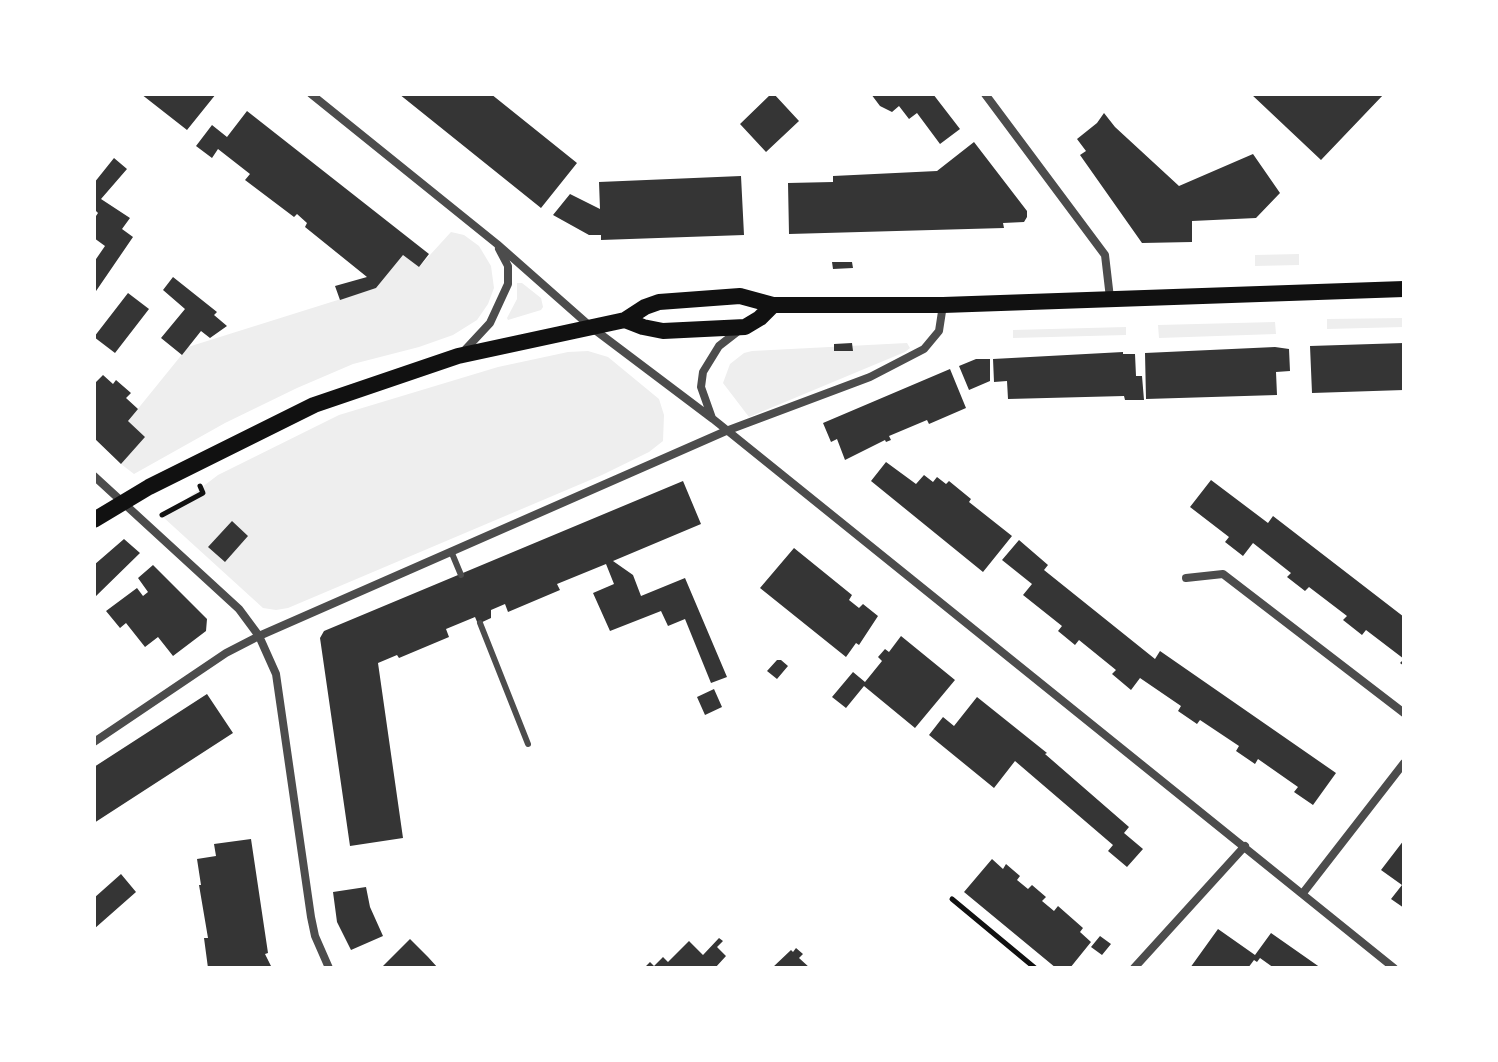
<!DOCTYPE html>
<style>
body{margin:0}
#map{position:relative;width:1498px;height:1062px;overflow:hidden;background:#fff;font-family:"Public Sans",sans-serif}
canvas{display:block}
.frame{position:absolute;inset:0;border:96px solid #fff;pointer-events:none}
</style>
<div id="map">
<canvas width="1498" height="1062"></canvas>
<div class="frame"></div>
</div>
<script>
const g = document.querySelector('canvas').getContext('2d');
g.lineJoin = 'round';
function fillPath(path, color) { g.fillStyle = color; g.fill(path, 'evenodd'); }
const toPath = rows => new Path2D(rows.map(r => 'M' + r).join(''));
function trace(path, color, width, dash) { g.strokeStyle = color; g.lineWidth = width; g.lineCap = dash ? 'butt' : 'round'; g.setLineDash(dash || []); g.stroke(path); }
fillPath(toPath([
 [451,232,464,235,479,246,491,266,494,288,488,304,477,320,453,335,419,347,353,364,297,388,225,423,134,474,121,464,145,437,128,421,188,347,376,288,403,255,419,267],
 [1299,254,1299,265,1255,266,1255,255],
 [517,283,522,283,541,298,543,307,541,310,508,320,507,318,517,299],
 [1404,318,1404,327,1327,329,1327,319],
 [1275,322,1276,334,1159,338,1158,325],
 [1126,327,1126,335,1013,338,1013,330],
 [907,343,910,348,905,352,749,417,723,383,730,364,744,353,752,351],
 [588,351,608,357,659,399,664,415,663,441,649,452,602,475,288,608,276,610,263,608,163,517,218,475,339,415,498,367,568,352]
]), '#eee');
fillPath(toPath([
 [141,94,216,94,187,130],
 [399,94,491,94,577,163,541,208],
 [771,94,774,94,799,121,766,152,740,124],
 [871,94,933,94,960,129,940,144,917,113,909,119,899,106,892,112,880,106],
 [1251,94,1384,94,1321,160],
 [247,111,429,254,419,267,403,255,376,288,340,300,335,286,367,277,305,227,307,223,297,214,294,217,245,180,250,174,218,149,212,158,196,146,212,125,227,137],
 [1104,113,1115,127,1179,186,1253,154,1280,193,1256,218,1192,221,1192,242,1142,243,1080,155,1086,151,1077,139,1097,123],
 [974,142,1027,211,1027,217,1024,222,1003,223,1004,228,789,234,788,183,833,182,833,176,937,171],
 [114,158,127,169,101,199,130,218,122,229,133,237,94,294,94,262,105,246,94,238,94,219,98,213,94,209,94,183],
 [741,176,744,235,601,240,601,235,589,235,553,215,570,194,600,209,599,182],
 [832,262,852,262,853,268,833,269],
 [173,277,217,312,214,315,227,326,210,338,201,331,182,355,161,338,185,309,163,290],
 [128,293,149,309,115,353,94,337],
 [852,343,853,351,834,351,834,344],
 [1404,343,1404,390,1312,393,1310,346],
 [1275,347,1289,349,1290,371,1276,372,1277,395,1146,399,1145,353],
 [1123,352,1123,354,1135,354,1136,376,1142,376,1144,400,1125,400,1124,396,1008,399,1007,381,994,382,993,359],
 [976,359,990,359,990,381,969,390,959,366],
 [950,369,966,408,929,424,927,420,889,436,891,440,886,442,885,440,845,460,837,439,831,442,823,423],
 [103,375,113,384,116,380,131,393,126,398,138,409,128,421,145,437,121,464,94,438,94,384],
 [886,462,916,484,924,475,933,482,937,477,946,484,949,481,971,499,969,502,1012,536,983,572,871,481],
 [1211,480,1268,523,1273,516,1404,617,1404,666,1400,663,1404,659,1366,630,1362,635,1343,620,1347,616,1309,587,1305,591,1287,577,1291,573,1253,543,1243,556,1225,542,1229,537,1190,507],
 [683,481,701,524,613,561,633,575,641,596,685,578,727,677,711,683,685,619,668,626,661,611,610,631,593,593,614,584,606,564,557,584,560,590,508,612,505,604,491,610,491,618,478,624,475,617,446,629,449,637,399,658,397,655,378,663,403,838,350,846,320,638,324,631],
 [232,521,248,536,225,562,208,547],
 [124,539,140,553,94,598,94,565],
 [1019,540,1048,565,1044,570,1155,659,1160,651,1336,773,1313,805,1294,792,1298,787,1258,759,1255,764,1236,751,1239,746,1200,720,1197,724,1178,711,1181,706,1140,678,1131,690,1112,674,1116,670,1079,640,1075,645,1058,631,1062,626,1023,595,1032,584,1002,560],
 [794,548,852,595,849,600,859,608,863,604,878,616,859,645,856,643,846,657,760,588],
 [153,565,207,619,206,631,173,656,158,637,145,647,126,623,120,628,106,611,137,588,143,596,148,592,138,578],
 [901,636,955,680,915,728,864,686,846,708,832,697,853,672,865,682,882,661,878,657,885,649,889,652],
 [777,660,781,660,788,666,777,679,767,671],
 [714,689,722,707,705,715,697,697],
 [207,694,233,733,94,823,94,767],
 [977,697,1047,753,1045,754,1129,827,1124,833,1143,849,1127,867,1108,851,1113,845,1015,761,994,788,929,735,943,717,954,726],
 [251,839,268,953,265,954,272,968,208,968,204,938,208,938,199,885,201,885,197,859,216,856,214,844],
 [1404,840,1404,908,1391,899,1402,885,1381,870],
 [992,859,1003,869,1006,864,1020,876,1017,880,1028,889,1032,885,1046,897,1042,901,1054,911,1058,906,1083,928,1080,932,1091,942,1070,968,1056,968,964,892],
 [121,874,136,892,94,929,94,898],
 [366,887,370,907,383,936,351,950,337,922,333,892],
 [1218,929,1255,955,1271,933,1321,968,1274,968,1260,958,1257,962,1254,960,1248,968,1190,968],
 [1100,936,1111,944,1102,955,1091,947],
 [719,938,723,941,717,947,726,956,715,968,644,968,650,962,654,966,663,957,668,962,689,941,703,955],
 [410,939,428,957,438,968,382,967],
 [796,948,803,954,799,958,810,968,772,968,791,950,793,952]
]), '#353535');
trace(toPath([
 [162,515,203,493,200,486],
 [952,899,1035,968]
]), '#111', 5);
trace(toPath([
 [451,551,461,575],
 [480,623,528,744]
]), '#4c4c4c', 6);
trace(toPath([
 [311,94,497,244,591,327,713,419,1394,968],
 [985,94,1105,255,1110,298],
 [464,351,490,323,508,284,508,266,499,249],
 [712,418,701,387,703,372,719,346,737,332],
 [94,476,239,609,259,636,276,674,311,917,315,936,329,968],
 [1186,578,1223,574,1404,713],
 [94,742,226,653,259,636,726,431,870,377,924,349,939,331,943,305],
 [1303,893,1404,763],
 [1134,968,1245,846]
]), '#4c4c4c', 8);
trace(toPath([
 [625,320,643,327,663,331,745,327,760,318,773,305],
 [94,520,149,487,314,405,458,356,625,320,645,307,659,302,740,296,773,305,943,305,1404,289]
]), '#111', 16);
</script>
